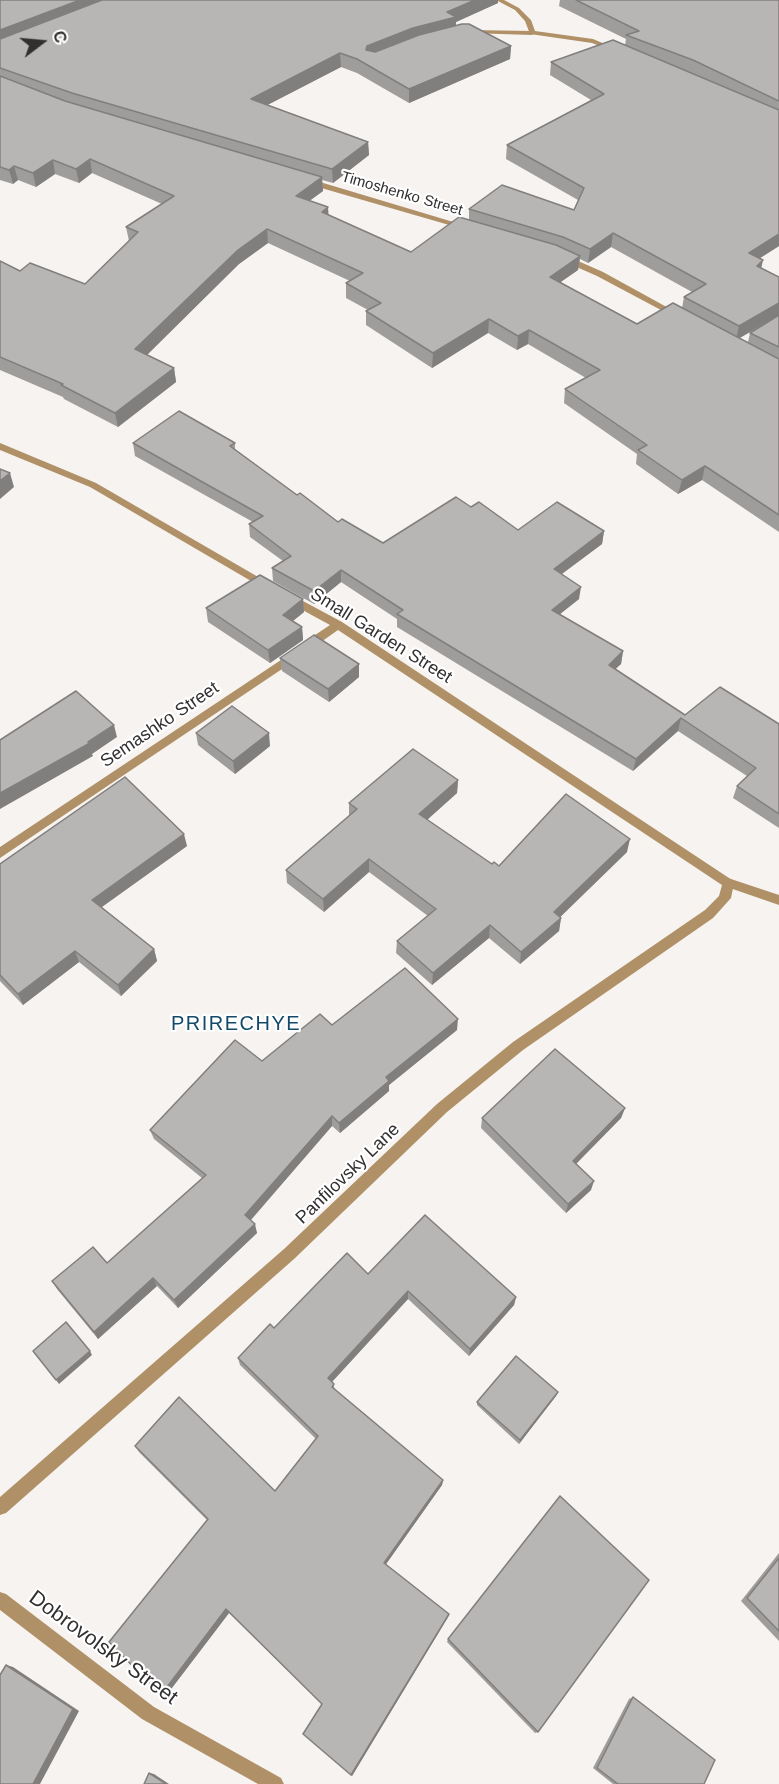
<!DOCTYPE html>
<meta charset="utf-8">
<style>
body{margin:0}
#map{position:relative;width:779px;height:1784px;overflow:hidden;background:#f6f3f0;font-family:Helvetica,sans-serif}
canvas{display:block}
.north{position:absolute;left:12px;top:12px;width:60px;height:60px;-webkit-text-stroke:4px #fff;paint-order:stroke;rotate:74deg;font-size:16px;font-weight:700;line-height:24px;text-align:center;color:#312f2f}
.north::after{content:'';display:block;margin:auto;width:21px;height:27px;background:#312f2f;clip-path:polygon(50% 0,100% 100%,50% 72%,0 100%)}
</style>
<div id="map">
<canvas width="779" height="1784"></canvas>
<div class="north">С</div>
</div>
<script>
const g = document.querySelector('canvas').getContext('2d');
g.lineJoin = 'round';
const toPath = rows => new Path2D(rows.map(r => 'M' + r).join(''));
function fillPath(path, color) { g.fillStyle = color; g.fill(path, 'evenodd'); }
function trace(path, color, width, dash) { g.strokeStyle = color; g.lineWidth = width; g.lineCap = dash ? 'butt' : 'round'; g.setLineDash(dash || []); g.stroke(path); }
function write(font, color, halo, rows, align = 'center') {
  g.font = font + ' Helvetica,sans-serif'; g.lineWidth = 4.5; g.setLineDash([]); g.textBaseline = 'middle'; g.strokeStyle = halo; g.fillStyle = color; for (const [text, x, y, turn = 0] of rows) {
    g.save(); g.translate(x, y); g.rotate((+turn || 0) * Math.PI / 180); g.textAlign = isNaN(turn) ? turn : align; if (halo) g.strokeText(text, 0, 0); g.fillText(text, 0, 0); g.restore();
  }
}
fillPath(toPath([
 [471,30,532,31,535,33,532,35,469,33,468,32,471,30],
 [728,878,779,895,779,905,724,886,722,883,724,880,728,878]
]), '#b09066');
fillPath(toPath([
 [496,0,504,0,519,8,531,20,535,31,593,39,619,50,616,52,592,43,530,34,525,21,515,10,496,0],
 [304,179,310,179,470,227,463,229,304,183,304,179],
 [563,257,569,257,603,272,683,316,676,318,597,276,563,261,563,257],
 [0,443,96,483,272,585,271,588,263,588,90,487,0,450,0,443],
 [290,594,342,622,732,880,734,883,731,898,713,918,523,1050,447,1112,294,1259,6,1513,0,1515,0,1497,284,1249,437,1104,513,1042,705,910,719,896,722,885,338,630,311,649,303,649,302,646,303,643,330,625,286,601,285,598,290,594],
 [293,652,297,653,298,656,297,659,0,858,0,847,293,652],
 [0,1592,6,1594,154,1707,281,1778,284,1784,258,1784,142,1719,0,1610,0,1592]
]), '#b09066');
fillPath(toPath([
 [0,0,498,3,456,22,456,25,511,46,510,59,409,103,357,73,341,67,267,105,368,142,369,155,333,183,322,180,323,191,309,201,329,215,411,252,469,220,469,209,574,210,578,200,506,159,507,145,591,100,550,75,551,62,625,45,626,39,559,6,560,0,779,0,779,246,760,258,761,268,779,277,779,532,702,480,678,494,636,464,637,454,564,403,565,389,586,378,528,344,517,350,488,333,432,368,366,325,366,311,368,310,346,298,346,283,350,281,268,243,239,264,146,355,174,368,176,382,118,427,64,399,63,397,0,370,0,261,20,271,85,284,129,241,126,227,162,204,92,173,79,183,55,174,36,187,18,180,13,184,0,180],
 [611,247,692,292,684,297,682,308,637,324,560,282,578,270,580,259,588,263],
 [774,318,750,333,748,342,740,338],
 [133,443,235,443,235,449,297,495,338,522,383,543,471,507,518,530,604,531,602,544,562,574,579,599,560,614,623,651,621,664,615,669,685,715,779,724,779,828,733,798,737,786,747,776,678,731,633,771,397,627,397,619,341,582,314,604,273,581,272,568,283,561,250,537,249,524,253,522,135,456],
 [303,599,304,612,293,621,302,627,303,640,270,663,208,622,206,608],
 [280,658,359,664,359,677,329,702,282,671],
 [196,733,270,746,235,774,198,745],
 [458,780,457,793,427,820,492,864,499,866,627,852,560,917,561,918,559,931,520,964,489,938,432,985,396,953,397,941,428,916,369,872,324,912,287,883,286,870,349,816,349,803],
 [187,846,102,907,154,949,157,961,121,996,79,962,23,1005,0,981,0,864],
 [332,1025,457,1030,389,1085,389,1091,340,1133,332,1126,251,1220,257,1233,178,1308,157,1286,98,1339,57,1289,52,1281,107,1263,202,1178,154,1139,150,1130,262,1061],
 [625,1108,621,1118,576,1164,591,1190,566,1213,481,1128,482,1118],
 [368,1274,516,1297,514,1305,469,1356,408,1299,332,1382,335,1389,443,1480,442,1485,386,1564,449,1614,448,1617,352,1776,322,1704,229,1613,165,1697,161,1695,207,1520,139,1452,135,1446,275,1491,316,1439,240,1365,238,1358,274,1328],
 [556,1396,519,1444,477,1405,477,1402],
 [779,1553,779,1641,741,1601],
 [448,1639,538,1732,535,1733,447,1642],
 [633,1697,704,1784,613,1784,593,1768,629,1699]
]), '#9e9d9b');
fillPath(toPath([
 [80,0,117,0,0,45,0,30],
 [475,0,498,0,498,3,456,22,456,30,367,60,366,50,367,46],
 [511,46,510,59,409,103,409,89],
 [340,53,341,67,252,113,251,99],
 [368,142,369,155,333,183,332,169],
 [90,159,92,173,79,183,76,169],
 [53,160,55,174,36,187,33,173],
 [14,166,18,180,13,184,9,170],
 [322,177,323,191,297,210,296,196],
 [328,207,329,221,322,212],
 [267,229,268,243,239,264,138,364,135,349,238,250],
 [613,233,611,247,588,263,590,249],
 [779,234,779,246,746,267,749,253],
 [580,256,578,270,548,291,550,277],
 [763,260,760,274,757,266],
 [779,303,779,315,736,340,739,326],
 [489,319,488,333,432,368,433,353],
 [529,330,528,344,517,350,518,336],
 [174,368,176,382,118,427,115,413],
 [705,466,702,480,678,494,682,480],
 [10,473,14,487,0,499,0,481],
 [604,531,602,544,552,581,554,569],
 [341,570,341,582,314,604,314,591],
 [581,587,579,599,550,622,552,610],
 [303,599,304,612,284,628,283,615],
 [302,627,303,640,270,663,268,650],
 [623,651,621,664,606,678,609,665],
 [359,664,359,677,329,702,328,689],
 [681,718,678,731,633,771,636,759],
 [114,725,117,737,92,754,93,756,0,809,0,793,88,742],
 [269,733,270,746,235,774,233,761],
 [458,780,457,793,419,827,419,814],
 [184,834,187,846,96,911,92,900],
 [630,839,627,852,552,925,554,912],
 [369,859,369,872,324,912,323,899],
 [561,918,559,931,520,964,521,952],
 [490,925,489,938,432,985,433,973],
 [154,949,157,961,121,996,118,985],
 [75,951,79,962,23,1005,18,994],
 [458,1019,457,1030,389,1085,389,1091,340,1133,339,1123,386,1077],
 [625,1108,621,1118,570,1170,573,1161],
 [332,1116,332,1126,248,1223,245,1215],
 [594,1181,591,1190,566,1213,568,1204],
 [255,1224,257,1233,178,1308,174,1300],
 [153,1278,157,1286,98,1339,94,1332],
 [408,1291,408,1299,329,1385,328,1378],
 [516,1297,514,1305,469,1356,470,1349],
 [90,1351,92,1355,59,1384,56,1380],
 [558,1392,556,1396,519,1444,520,1440],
 [443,1480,442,1485,384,1567,384,1563],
 [226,1609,229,1613,165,1697,161,1695],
 [449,1614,448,1617,352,1776,351,1775],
 [6,1665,13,1667,79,1711,40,1784,33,1784],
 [149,1773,154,1774,169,1784,166,1784]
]), '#817f7e');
const building = toPath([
 [0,0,80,0,0,30,0,0],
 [102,0,475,0,447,12,456,17,413,28,367,46,366,50,375,52,419,35,462,24,469,24,511,46,409,89,357,59,340,53,251,99,368,142,332,169,72,93,0,68,0,39,102,0],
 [576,0,779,0,779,101,693,60,626,35,639,31,576,0],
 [613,40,779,110,779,234,749,253,763,260,757,266,779,277,779,303,739,326,684,297,706,284,613,233,590,249,563,237,469,209,502,185,574,210,584,188,507,145,604,94,551,62,613,40],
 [0,76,65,101,322,177,296,196,328,207,322,212,411,252,459,217,556,245,580,256,550,277,637,324,673,303,779,359,779,515,705,466,682,480,638,450,647,445,565,389,600,370,529,330,518,336,489,319,433,353,366,311,381,303,346,283,363,273,267,229,238,250,135,349,174,368,115,413,61,385,63,384,0,357,0,261,20,271,30,263,85,284,138,232,126,227,174,196,90,159,76,169,53,160,33,173,14,166,9,170,0,167,0,76],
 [779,315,779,347,750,333,779,315],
 [179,411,235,443,230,446,297,495,300,493,338,522,342,519,383,543,456,497,471,507,479,502,518,530,557,502,604,531,554,569,581,587,552,610,623,651,609,665,685,715,720,687,779,724,779,814,737,786,756,768,681,718,636,759,397,614,403,610,341,570,314,591,272,568,291,556,249,524,263,516,133,443,179,411],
 [0,469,10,473,0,481,0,469],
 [260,575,303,599,283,615,302,627,268,650,206,608,260,575],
 [314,635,359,664,328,689,280,658,314,635],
 [76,691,114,725,88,742,90,743,0,793,0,740,76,691],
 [232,706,269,733,233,761,196,733,232,706],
 [413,749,458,780,419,814,492,864,494,862,499,866,566,794,630,839,554,912,561,918,521,952,490,925,433,973,397,941,436,909,369,859,323,899,286,870,357,809,349,803,413,749],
 [125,777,184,834,92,900,154,949,118,985,75,951,18,994,0,975,0,864,125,777],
 [405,968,458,1019,386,1077,389,1081,339,1123,332,1116,245,1215,255,1224,174,1300,153,1278,94,1332,52,1281,93,1247,107,1263,206,1175,150,1130,235,1040,262,1061,320,1014,332,1025,405,968],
 [555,1049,625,1108,573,1161,594,1181,568,1204,482,1118,555,1049],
 [425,1215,516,1297,470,1349,408,1291,328,1378,334,1384,332,1387,443,1480,384,1563,449,1614,351,1775,303,1734,322,1704,226,1609,161,1695,109,1642,208,1519,135,1446,179,1397,275,1491,318,1436,238,1358,270,1324,274,1328,347,1253,368,1274,425,1215],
 [66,1322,90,1351,56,1380,33,1351,66,1322],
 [516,1356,558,1392,520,1440,477,1402,516,1356],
 [560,1496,649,1580,538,1732,448,1639,560,1496],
 [779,1558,779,1631,747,1598,779,1558],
 [6,1665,73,1709,33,1784,0,1784,0,1675,6,1665],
 [633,1697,715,1760,704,1784,618,1784,597,1768,633,1697],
 [149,1773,166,1784,144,1784,149,1773]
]);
fillPath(building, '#b8b6b4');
trace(building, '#817f7e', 1.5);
write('15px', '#312f2f', '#fff', [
 ["Timoshenko Street",402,194,16]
]);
write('18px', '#312f2f', '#fff', [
 ["Small Garden Street",381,636,32],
 ["Semashko Street",160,725,-34],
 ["Panfilovsky Lane",348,1174,-44]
]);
g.letterSpacing = '1.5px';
write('20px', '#134a6c', '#fff', [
 ["PRIRECHYE",236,1024]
]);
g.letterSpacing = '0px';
write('21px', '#312f2f', '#fff', [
 ["Dobrovolsky Street",103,1648,36]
]);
</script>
